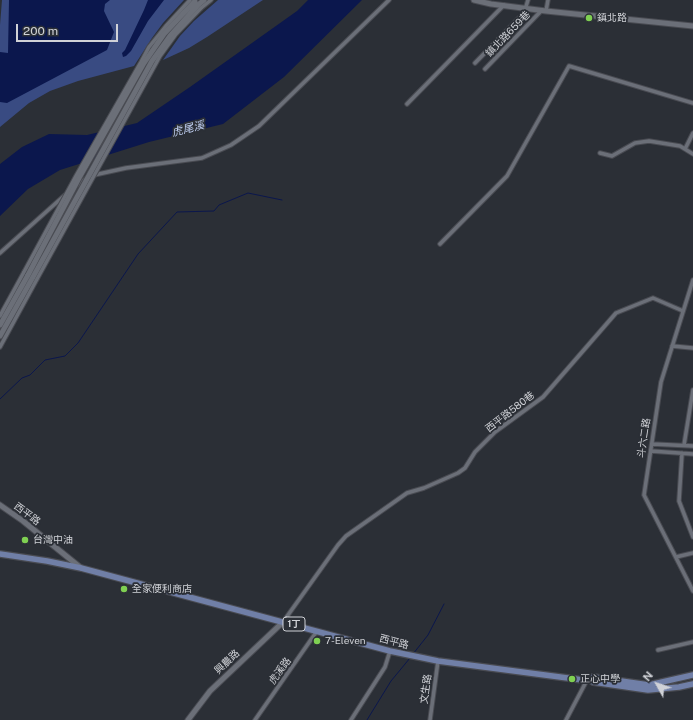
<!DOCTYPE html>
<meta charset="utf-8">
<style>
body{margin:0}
#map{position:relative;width:693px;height:720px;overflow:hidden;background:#2b2f36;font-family:"Public Sans",sans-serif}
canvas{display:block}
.north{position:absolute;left:637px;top:664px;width:40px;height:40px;-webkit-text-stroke:3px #2b2f36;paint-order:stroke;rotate:310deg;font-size:11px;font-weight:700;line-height:16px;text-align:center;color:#d0d2d7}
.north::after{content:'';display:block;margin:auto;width:14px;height:18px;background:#d0d2d7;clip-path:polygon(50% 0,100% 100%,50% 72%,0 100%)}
.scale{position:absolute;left:16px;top:24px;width:102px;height:18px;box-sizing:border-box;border:2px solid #d0d2d7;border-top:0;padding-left:5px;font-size:12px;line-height:14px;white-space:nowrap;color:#d0d2d7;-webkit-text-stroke:3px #2b2f36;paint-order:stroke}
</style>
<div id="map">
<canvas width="693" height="720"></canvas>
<div class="north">N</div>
<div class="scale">200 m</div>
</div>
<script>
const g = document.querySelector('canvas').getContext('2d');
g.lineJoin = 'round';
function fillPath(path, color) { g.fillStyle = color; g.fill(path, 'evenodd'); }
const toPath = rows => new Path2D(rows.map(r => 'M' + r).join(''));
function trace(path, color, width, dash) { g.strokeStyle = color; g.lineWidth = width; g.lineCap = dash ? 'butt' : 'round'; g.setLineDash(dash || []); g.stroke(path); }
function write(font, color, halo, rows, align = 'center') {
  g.font = font + ' "Public Sans","Noto Sans TC",sans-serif'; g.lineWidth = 3.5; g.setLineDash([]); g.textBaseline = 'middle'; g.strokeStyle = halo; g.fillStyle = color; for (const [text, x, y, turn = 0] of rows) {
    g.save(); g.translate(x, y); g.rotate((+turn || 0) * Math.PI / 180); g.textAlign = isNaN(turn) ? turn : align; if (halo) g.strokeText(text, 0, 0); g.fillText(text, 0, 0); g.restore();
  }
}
fillPath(toPath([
 [2,0,184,0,163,23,152,38,134,66,78,81,50,91,29,103,0,127,0,25],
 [218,0,263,0,207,37,189,48,163,60,180,36,194,21]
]), '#394b82');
fillPath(toPath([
 [9,0,110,0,105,4,104,11,114,32,107,50,7,103,0,102,0,52,8,53],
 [148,0,164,0,148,21,131,51,126,56,123,57,122,53,125,50,144,10],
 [308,0,362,0,284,77,223,124,149,142,60,170,28,189,0,216,0,164,22,147,49,134,87,135,137,123,190,87,297,11]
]), '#0b174d');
trace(toPath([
 [0,399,22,378,30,375,45,360,65,356,78,343,138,254,177,212,214,211,219,205,248,193,282,200],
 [413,654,428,635,444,604],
 [367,720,391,681,410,658]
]), '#0b174d', 1);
const street = toPath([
 [201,8,211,0],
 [546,11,548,0],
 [475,63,524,13,528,0],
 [485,69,542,10],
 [407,104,504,5],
 [685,149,693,133],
 [600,153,612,156,635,143,649,141,680,146,693,154],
 [94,175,126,168,202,158,231,145,259,126,389,0],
 [76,186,87,178],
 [440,244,507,176,569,66,693,103],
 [0,253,65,195],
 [693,280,661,382,644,495,693,591],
 [0,316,24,272],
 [672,346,693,348],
 [0,347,37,279],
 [652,444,693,446],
 [684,445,693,390],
 [651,451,693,454],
 [682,453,679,501,693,537],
 [676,557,693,553],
 [283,622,338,545,346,536,407,493,424,488,458,473,465,468,475,452,495,432,543,397,616,313,653,298,683,311],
 [658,650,693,642],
 [255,720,317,631],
 [351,720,385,667,390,651],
 [430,720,438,661],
 [566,720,587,680]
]);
const secondary = toPath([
 [474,0,491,4,546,11,693,26],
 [198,5,204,0],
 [0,325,28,275],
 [0,336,33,277],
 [0,505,23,521,81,568],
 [188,720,210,691,283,622]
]);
const primary = toPath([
 [0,554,47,561,81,568,390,651,438,661,583,680,590,680,593,677,649,685,693,675],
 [590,680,593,682,648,690,679,687,693,684]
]);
trace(street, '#494b52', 5.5);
trace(secondary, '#494b52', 7);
trace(primary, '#494b52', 8);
trace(street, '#6b6f78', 3.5);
trace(secondary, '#6b6f78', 5);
trace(primary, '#707fa7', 5.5);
const streetBridge = toPath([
 [24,272,76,176,141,62,149,47,166,26,190,0],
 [37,279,160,56,176,34,201,8]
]);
const secondaryBridge = toPath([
 [28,275,79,178,144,63,164,34,195,1],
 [33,277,152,61,170,36,198,5]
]);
trace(streetBridge, '#494b52', 5.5, []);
trace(secondaryBridge, '#494b52', 7, []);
trace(streetBridge, '#6b6f78', 3.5);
trace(secondaryBridge, '#6b6f78', 5);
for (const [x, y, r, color] of [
 [589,18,4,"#7fd052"],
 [25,540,4,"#7fd052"],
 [124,589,4,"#7fd052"],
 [317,641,4,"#7fd052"],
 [572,679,4,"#7fd052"]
]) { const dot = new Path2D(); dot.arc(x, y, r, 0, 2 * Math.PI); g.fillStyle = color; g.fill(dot); trace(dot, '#2b2f36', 1.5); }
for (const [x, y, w] of [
 [294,624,22]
]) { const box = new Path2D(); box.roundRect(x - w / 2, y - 7, w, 14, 3); g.fillStyle = '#2b2f36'; g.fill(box); trace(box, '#d0d2d7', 1); }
write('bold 9px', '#d0d2d7', null, [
 ["1丁",294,624]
]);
write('10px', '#d0d2d7', '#2b2f36', [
 ["鎮北路",597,18],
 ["台灣中油",33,540],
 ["全家便利商店",132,589],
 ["7-Eleven",325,641],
 ["正心中學",580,679]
], 'left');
write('10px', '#d0d2d7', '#2b2f36', [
 ["鎮北路659巷",508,34,-46],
 ["西平路580巷",510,412,-38],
 ["斗六二路",644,438,-81],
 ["西平路",27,514,37],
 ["西平路",394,642,14],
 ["興農路",227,662,-43],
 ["虎溪路",280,671,-54],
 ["文生路",426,689,-82]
]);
write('italic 11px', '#c1d0f3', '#2b2f36', [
 ["虎尾溪",188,129,-14]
]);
</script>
